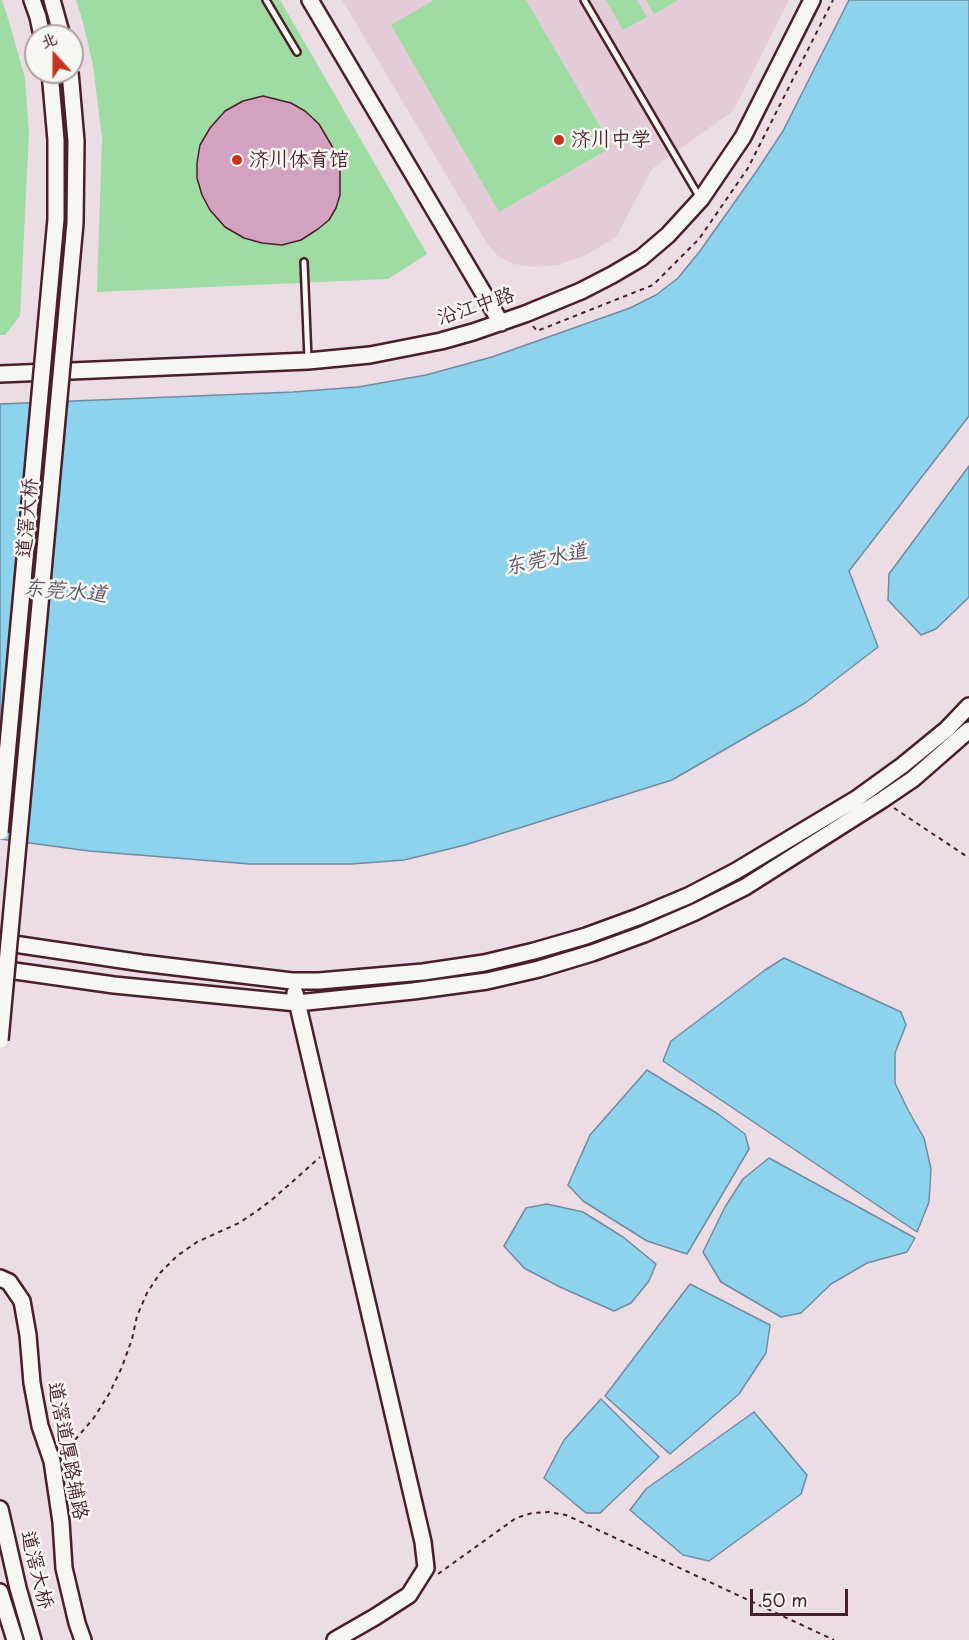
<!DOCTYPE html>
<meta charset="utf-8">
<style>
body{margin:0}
#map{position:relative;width:969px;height:1640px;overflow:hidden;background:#ebdde3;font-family:"Playpen Sans","LXGW WenKai TC",sans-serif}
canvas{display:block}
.north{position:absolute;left:24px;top:24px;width:60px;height:60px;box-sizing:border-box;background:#f6f6f2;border:2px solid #b1a0a2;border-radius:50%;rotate:339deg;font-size:16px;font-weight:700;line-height:24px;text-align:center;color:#4a1f2b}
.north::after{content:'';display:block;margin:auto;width:21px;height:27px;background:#c8321e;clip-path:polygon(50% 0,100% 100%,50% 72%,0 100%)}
.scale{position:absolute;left:750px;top:1589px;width:98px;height:27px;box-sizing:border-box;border:3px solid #4a1f2b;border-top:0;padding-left:8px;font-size:18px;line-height:21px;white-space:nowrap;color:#4a1f2b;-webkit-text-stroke:4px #f6f6f2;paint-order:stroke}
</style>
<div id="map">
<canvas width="969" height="1640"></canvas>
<div class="north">北</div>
<div class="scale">50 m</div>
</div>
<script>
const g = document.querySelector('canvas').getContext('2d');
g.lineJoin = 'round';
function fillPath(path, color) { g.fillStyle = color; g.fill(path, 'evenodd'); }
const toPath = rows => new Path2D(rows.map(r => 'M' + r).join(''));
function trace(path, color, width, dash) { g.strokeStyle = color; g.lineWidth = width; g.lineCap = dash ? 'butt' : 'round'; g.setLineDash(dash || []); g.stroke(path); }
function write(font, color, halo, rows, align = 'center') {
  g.font = font + ' "Playpen Sans","LXGW WenKai TC",sans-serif'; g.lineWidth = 5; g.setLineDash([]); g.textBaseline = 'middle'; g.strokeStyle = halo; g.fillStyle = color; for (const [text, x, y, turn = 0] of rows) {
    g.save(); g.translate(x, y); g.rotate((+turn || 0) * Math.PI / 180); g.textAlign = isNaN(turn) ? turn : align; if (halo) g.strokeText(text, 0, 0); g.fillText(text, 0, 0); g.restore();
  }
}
fillPath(toPath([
 [342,0,789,0,733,111,652,169,616,237,586,255,558,265,534,267,514,264,498,256,488,245]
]), '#e4cbd8');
fillPath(toPath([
 [0,0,2,0,10,25,25,78,29,133,20,316,5,335,0,335],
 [76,0,280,0,427,254,388,279,97,292,102,138,93,66,83,22],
 [434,0,526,0,612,147,499,212,391,25],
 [606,0,637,0,647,17,623,30],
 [646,0,677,0,677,1,654,14]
]), '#9edca3');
const water = toPath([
 [849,0,969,0,969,416,849,571,878,647,805,703,672,780,465,845,404,860,352,864,250,864,89,851,0,839,0,404,293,392,358,387,426,375,492,357,630,308,656,295,678,278,700,251,756,172,783,131,849,0],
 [969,466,969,597,936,629,921,635,888,600,889,574,969,466],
 [784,958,901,1012,906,1025,895,1053,895,1083,908,1110,924,1138,931,1169,929,1202,917,1232,663,1061,671,1041,765,970,784,958],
 [647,1070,718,1114,745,1134,749,1149,687,1254,647,1241,583,1201,568,1185,590,1135,647,1070],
 [769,1158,915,1238,907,1252,867,1263,831,1284,801,1313,781,1317,721,1282,703,1252,725,1207,743,1179,769,1158],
 [547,1204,583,1212,623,1237,656,1264,649,1281,631,1303,614,1311,560,1287,524,1268,504,1246,526,1208,547,1204],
 [690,1284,770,1325,766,1353,739,1394,670,1454,605,1396,690,1284],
 [601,1399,659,1457,600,1513,586,1513,544,1478,564,1440,601,1399],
 [754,1412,807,1475,801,1494,709,1561,683,1555,630,1510,646,1489,754,1412]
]);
fillPath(water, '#8dd3ee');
trace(water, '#728ba0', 1.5);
const building = toPath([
 [263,96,291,103,305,111,319,124,336,153,340,168,340,195,336,208,329,220,318,229,301,240,282,245,262,243,244,238,225,227,210,210,202,195,197,178,197,163,200,145,210,128,225,111,243,101,263,96]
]);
fillPath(building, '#d2a2c0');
trace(building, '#4a1f2b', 1.5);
const lane = toPath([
 [266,0,297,52],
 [584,0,700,198],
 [304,262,308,359]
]);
const secondary = toPath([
 [32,0,38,17,42,36],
 [52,0,62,36],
 [310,0,501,323],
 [0,374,308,361,370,355,441,341,473,332,525,314,581,291,612,275,641,258,668,235,701,199,743,137,812,0],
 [0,942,142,963,292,981,319,981,423,972,484,963,534,951,586,936,638,917,688,896,736,871,856,799,903,765,947,729,969,706],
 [0,969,114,985,297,1003,413,991,487,981,539,969,592,953,644,934,695,912,745,887,882,800,913,779,969,730],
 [295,993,423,1542,426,1568,409,1595,375,1617,335,1640],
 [0,1278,9,1282,22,1301,28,1335,32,1383,40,1426,52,1461,61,1522,64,1568,77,1623,83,1640],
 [0,1509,18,1588,33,1640],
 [0,1592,15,1640]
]);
trace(lane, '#4a1f2b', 10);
trace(secondary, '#4a1f2b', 20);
trace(toPath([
 [533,326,537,331,653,285,699,239,748,168,833,0],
 [894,808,969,858],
 [62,1452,74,1441,93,1419,109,1394,122,1367,132,1339,137,1316,147,1293,160,1273,177,1256,197,1242,239,1223,257,1211,274,1198,320,1157],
 [438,1574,516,1518,532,1513,549,1512,566,1515,834,1640]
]), '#4a1f2b', 2, [4.5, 4.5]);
trace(lane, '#f6f6f2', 5);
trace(secondary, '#f6f6f2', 15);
const secondaryBridge = toPath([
 [0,832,56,219,56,140,50,72],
 [0,1040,75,223,76,141,70,72]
]);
trace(secondaryBridge, '#4a1f2b', 20, []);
trace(secondaryBridge, '#f6f6f2', 15);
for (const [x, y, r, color] of [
 [559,140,6,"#c8321e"],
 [237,160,6,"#c8321e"]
]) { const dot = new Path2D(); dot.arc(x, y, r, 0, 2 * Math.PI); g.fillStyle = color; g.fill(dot); trace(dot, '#f6f6f2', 2); }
write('20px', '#4a1f2b', '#f6f6f2', [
 ["济川中学",571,140],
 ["济川体育馆",249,160]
], 'left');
write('20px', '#4a1f2b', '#f6f6f2', [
 ["沿江中路",476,307,-18],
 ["道滘大桥",28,518,-85],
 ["道滘道厚路辅路",67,1451,79],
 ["道滘大桥",36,1570,76]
]);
write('italic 21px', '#5e5566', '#f6f6f2', [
 ["东莞水道",546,560,-12],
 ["东莞水道",65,592,5]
]);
</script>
